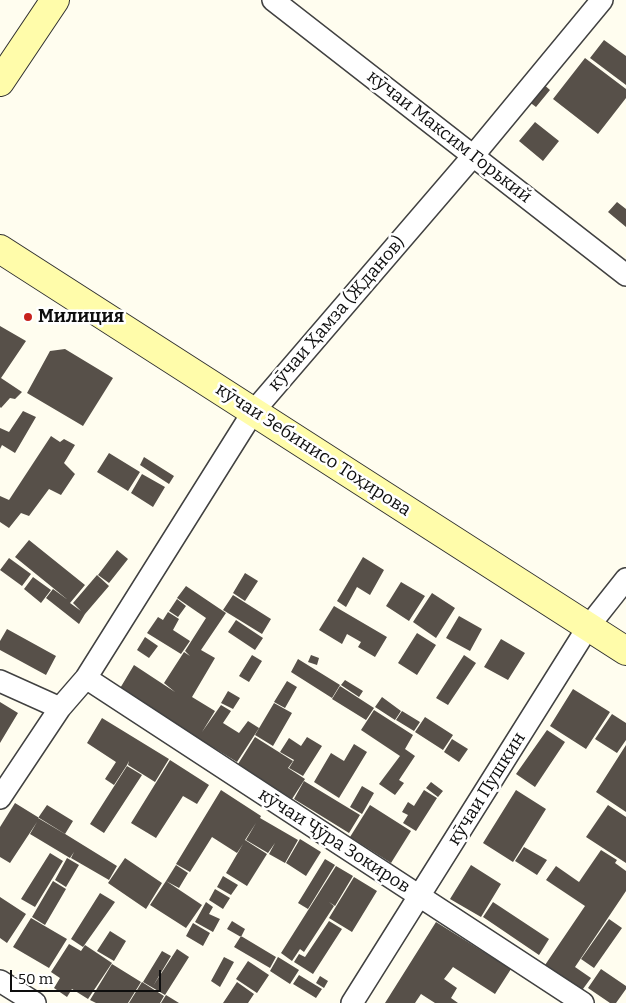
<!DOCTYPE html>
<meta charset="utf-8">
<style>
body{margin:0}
#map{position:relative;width:626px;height:1003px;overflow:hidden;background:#fffdef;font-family:Bitter,serif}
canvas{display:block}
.scale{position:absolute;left:10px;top:970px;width:151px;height:22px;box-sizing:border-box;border:2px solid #0e0e0e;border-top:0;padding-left:6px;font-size:15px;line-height:18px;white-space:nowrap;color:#0e0e0e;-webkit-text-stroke:4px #fff;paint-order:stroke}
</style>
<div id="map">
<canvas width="626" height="1003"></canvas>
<div class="scale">50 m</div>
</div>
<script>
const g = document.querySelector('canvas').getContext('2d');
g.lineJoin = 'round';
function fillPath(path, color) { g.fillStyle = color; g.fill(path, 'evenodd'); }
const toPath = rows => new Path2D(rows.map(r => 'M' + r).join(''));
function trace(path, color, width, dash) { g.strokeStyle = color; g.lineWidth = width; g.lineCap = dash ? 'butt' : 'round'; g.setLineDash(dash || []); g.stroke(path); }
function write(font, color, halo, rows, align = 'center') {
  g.font = font + ' Bitter,serif'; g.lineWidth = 5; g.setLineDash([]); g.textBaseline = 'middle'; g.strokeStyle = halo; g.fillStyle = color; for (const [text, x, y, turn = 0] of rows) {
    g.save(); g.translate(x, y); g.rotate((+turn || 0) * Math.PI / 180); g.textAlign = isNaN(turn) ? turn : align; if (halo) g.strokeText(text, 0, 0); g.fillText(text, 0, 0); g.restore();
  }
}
fillPath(toPath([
 [604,40,626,56,626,85,590,58],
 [585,58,626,89,626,98,598,134,553,99],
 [542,83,550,90,536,107,528,101],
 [535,122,559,141,543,161,519,141],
 [617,202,626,209,626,227,608,212],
 [0,326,26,341,1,378,22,392,15,399,10,398,1,408,0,407],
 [65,349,113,378,83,426,27,393,50,351],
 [23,411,36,417,15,453,2,445,0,449,0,428,9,432],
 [51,436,60,442,64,439,75,445,64,463,75,474,61,495,49,489,29,516,21,513,9,528,0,522,0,496,9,500],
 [109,453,140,472,128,491,97,472],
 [144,457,174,476,169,484,140,465],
 [142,474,165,487,153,507,131,493],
 [29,540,85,585,70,603,81,611,73,603,97,575,109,586,85,614,79,624,46,598,53,589,68,600,15,557],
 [117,550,128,559,109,583,98,575],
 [363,557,384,570,370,595,357,587,346,607,337,601],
 [9,558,31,574,22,586,0,570],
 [245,573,258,581,245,601,233,593],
 [33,577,51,590,41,603,24,589],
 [401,582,425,596,409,621,386,606],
 [186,586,226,613,201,650,215,658,192,697,215,711,202,732,221,705,231,711,223,723,239,733,248,721,259,728,237,762,119,690,134,665,175,692,164,683,184,652,190,656,185,651,206,618,177,598],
 [432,593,455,608,436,638,413,622],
 [233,595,271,619,262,634,223,610],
 [177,599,186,606,178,617,169,611],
 [334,606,387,637,375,657,358,647,361,642,347,634,342,644,319,630],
 [168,612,179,619,173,630,190,641,181,654,147,633,158,617,163,620],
 [459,616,482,629,470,651,446,638],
 [236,620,263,638,255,650,228,632],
 [7,629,56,656,46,675,0,650,0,641],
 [417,633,436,645,417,675,398,663],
 [145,637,158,646,149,658,137,650],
 [501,639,525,653,508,680,484,667],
 [252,655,262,661,249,682,239,676],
 [311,655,319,658,317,665,308,662],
 [464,655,476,663,448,705,436,698],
 [298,659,340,685,332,698,291,672],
 [345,680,363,691,359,697,341,685],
 [287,681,297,687,285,708,274,702],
 [340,686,374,708,366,720,332,699],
 [573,689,610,712,586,749,550,726],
 [228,691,240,698,233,709,221,703],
 [382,697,401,711,395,720,375,707],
 [0,702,18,713,0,743],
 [274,703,292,713,273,746,255,735],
 [374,710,413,735,405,749,415,756,399,780,404,783,395,795,379,784,400,756,361,730],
 [402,711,420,722,414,731,396,720],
 [612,714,626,723,626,740,617,753,595,739],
 [425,717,453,735,443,750,415,732],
 [102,718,169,759,155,782,128,765,129,761,127,765,119,760,127,765,114,785,105,779,116,762,87,743],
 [547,730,565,742,535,787,516,774],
 [255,737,293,761,288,768,305,779,292,799,238,764],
 [307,737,322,746,303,776,289,768,294,760,280,752,289,738,301,746],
 [452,739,468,749,459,762,444,752],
 [354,744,367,752,339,798,314,782,331,753,344,761],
 [626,745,626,812,596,792],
 [170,760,209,785,197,804,183,796,156,838,131,823],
 [127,766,142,775,104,833,90,824],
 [304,781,360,815,349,833,294,799],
 [431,782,443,791,438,797,426,788],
 [362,786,374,793,362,814,350,807],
 [221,790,261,816,260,818,298,840,285,863,269,854,275,843,268,853,246,840,256,823,245,840,267,854,247,886,226,873,243,844,237,853,212,837,190,872,176,864],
 [424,790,437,798,416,831,403,823,408,815,402,812,408,802,414,806],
 [516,790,546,809,513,862,483,843],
 [15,803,117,866,109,880,71,858,74,852,70,858,30,834,37,822,10,863,0,857,0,827],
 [47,805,73,821,65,834,38,818],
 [370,805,411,831,391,863,350,837],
 [608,805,626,817,626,863,586,837],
 [300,839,321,852,306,876,286,863],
 [524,847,547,860,537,875,515,861],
 [601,850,617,860,615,863,626,871,626,891,575,967,591,978,580,993,543,968,585,906,546,880,556,866,579,882],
 [50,853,63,861,35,907,21,899],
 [67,858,79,865,66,887,55,880],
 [125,858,162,883,146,909,108,883],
 [325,859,335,865,308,909,298,903],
 [176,865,188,873,179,888,166,881],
 [471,865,501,884,481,917,450,899],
 [336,866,353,876,335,906,329,902,334,906,304,952,300,949,292,961,281,953],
 [223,876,238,885,231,895,217,887],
 [354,877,377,891,352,932,329,918],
 [53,881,66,889,45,925,32,917],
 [166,881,202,905,186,928,150,905],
 [215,889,230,898,223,909,209,900],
 [100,893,115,902,83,947,71,939],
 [0,897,26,914,7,943,0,938],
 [206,902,213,907,209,914,220,919,213,932,195,922],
 [493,902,549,939,539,955,483,917],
 [31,918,67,939,49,968,13,947],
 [609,919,622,928,594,968,581,959],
 [232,921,245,929,241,937,227,929],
 [329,921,342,929,313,974,294,962,299,954,305,957],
 [436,922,511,969,495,994,453,967,444,979,457,988,451,998,458,1003,435,1003,421,994,415,1003,385,1003],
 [193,923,210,933,203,946,186,936],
 [110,931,126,941,114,961,97,951],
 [241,936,276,957,270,968,234,947],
 [69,944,81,951,85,945,112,963,88,999,72,989,67,997,54,988,60,978,51,972],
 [177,949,189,957,165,995,143,982,162,951,171,956,153,986],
 [224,957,234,962,220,987,211,981],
 [278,957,299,970,290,984,270,971],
 [248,961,269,975,257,993,236,979],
 [112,964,141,982,128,1003,96,1003,90,1000],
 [601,969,626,986,626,989,616,1003,610,1003,588,988],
 [299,975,322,989,316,998,293,984],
 [320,976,328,981,324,988,316,983],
 [142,982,164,996,160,1003,129,1003],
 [237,982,254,994,248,1003,223,1003],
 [166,995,179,1003,161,1003]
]), '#575049');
const minor = toPath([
 [273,0,626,275],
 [86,678,583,1003],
 [0,681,60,708],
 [0,798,60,708,86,678,253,412,473,156,602,0],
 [0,981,35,1003],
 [352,1003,588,627,626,579]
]);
const secondary = toPath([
 [0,82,55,0],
 [0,249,626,651]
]);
trace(minor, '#414141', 24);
trace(secondary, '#303030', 30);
trace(minor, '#fff', 21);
trace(secondary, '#fffcaa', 28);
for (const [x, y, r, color] of [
 [28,317,5,"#c7221d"]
]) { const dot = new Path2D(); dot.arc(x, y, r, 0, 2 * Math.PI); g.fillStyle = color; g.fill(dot); trace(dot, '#fff', 2); }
write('18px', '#0e0e0e', '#fff', [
 ["кӯчаи Максим Горький",449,137,38],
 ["кӯчаи Ҳамза (Жданов)",337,314,-49],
 ["кӯчаи Зебинисо Тоҳирова",313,450,33],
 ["кӯчаи Пушкин",487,789,-58],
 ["кӯчаи Ҷӯра Зокиров",334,841,33]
]);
write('bold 18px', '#0e0e0e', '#fff', [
 ["Милиция",38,317]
], 'left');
</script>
